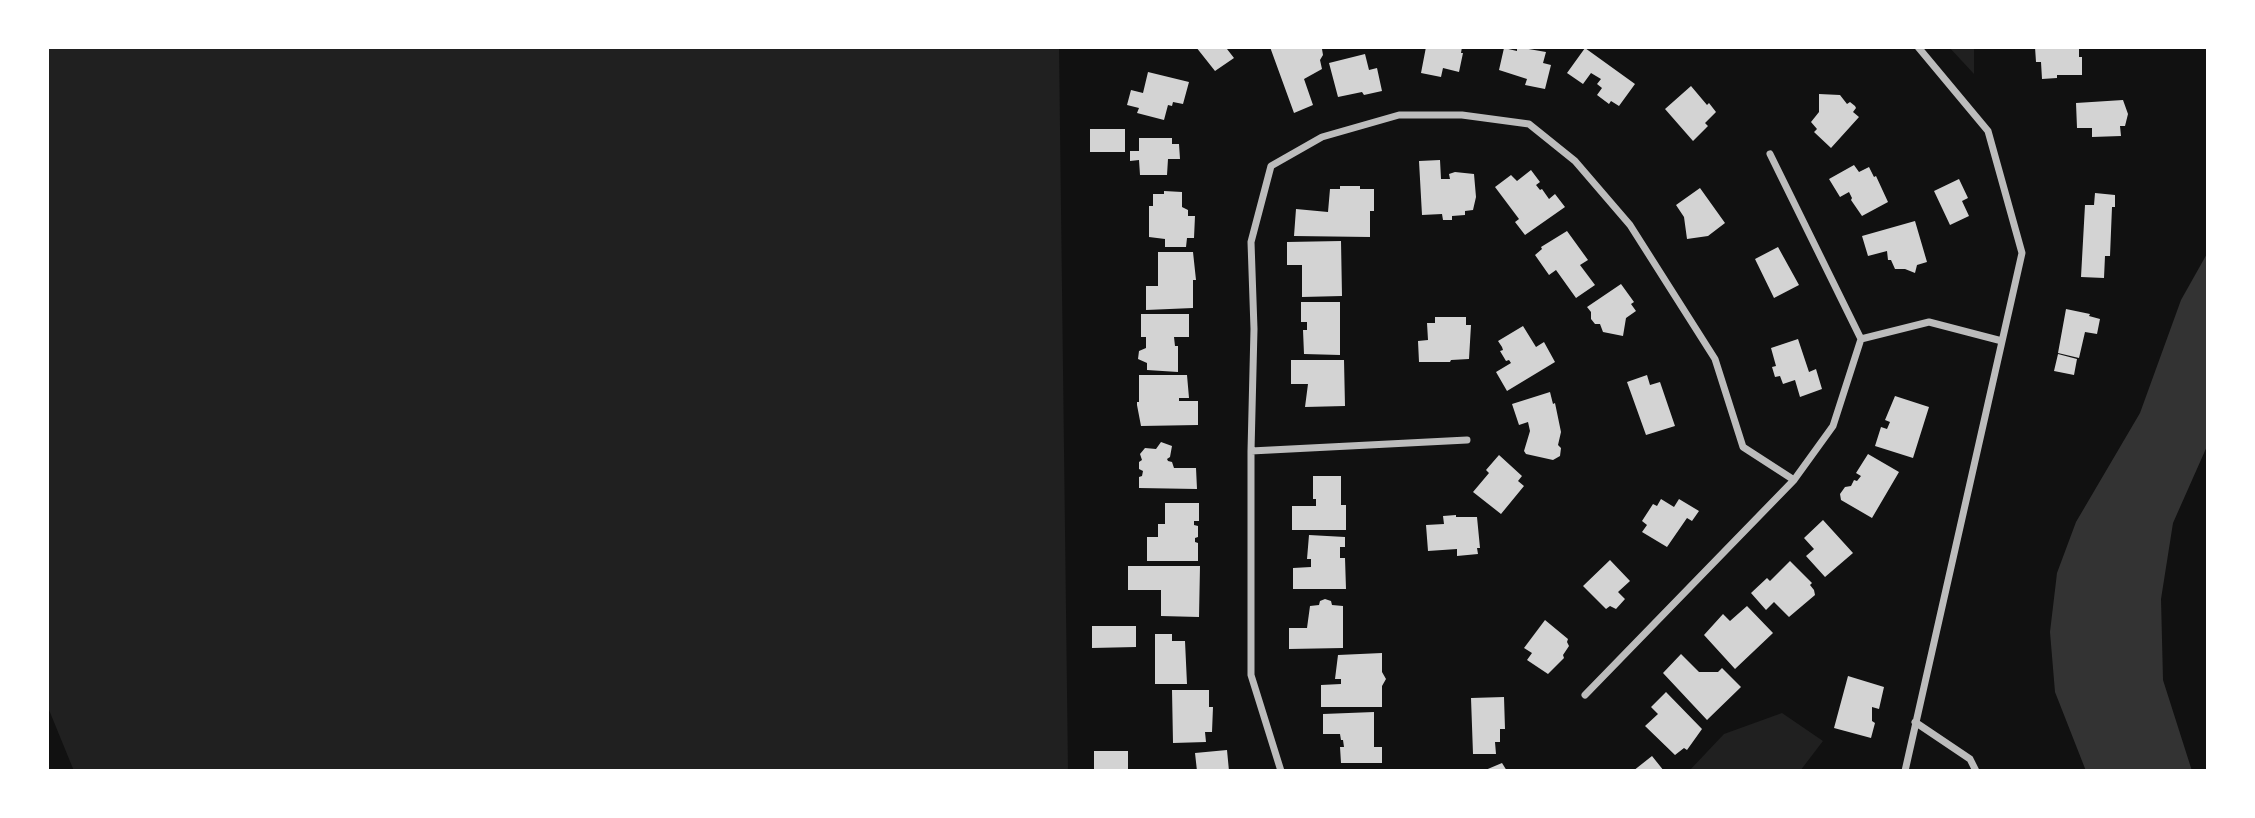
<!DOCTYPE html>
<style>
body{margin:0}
#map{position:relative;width:2255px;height:818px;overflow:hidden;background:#111;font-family:"Fira Sans Condensed",sans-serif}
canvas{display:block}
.frame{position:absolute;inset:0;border:49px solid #fff;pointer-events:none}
</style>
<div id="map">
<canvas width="2255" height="818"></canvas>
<div class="frame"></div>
</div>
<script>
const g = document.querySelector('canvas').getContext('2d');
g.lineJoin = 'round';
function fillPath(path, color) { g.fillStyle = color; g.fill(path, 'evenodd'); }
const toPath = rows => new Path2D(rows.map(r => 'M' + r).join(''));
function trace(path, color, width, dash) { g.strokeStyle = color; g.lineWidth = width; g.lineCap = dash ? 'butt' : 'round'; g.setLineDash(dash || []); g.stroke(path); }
fillPath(toPath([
 [47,47,1059,47,1068,771,74,771,47,705],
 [1949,47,1974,47,1974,74],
 [1782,713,1823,741,1800,771,1689,771,1724,734]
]), '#202020');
fillPath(toPath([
 [2208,252,2208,444,2173,523,2161,599,2163,680,2192,771,2086,771,2055,692,2050,632,2057,573,2076,522,2140,413,2181,300]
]), '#333');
fillPath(toPath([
 [1196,47,1229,47,1227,49,1234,58,1215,71],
 [1270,47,1322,49,1323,55,1320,60,1322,69,1304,79,1313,105,1294,113],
 [1426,47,1462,47,1461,53,1463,53,1459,72,1443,68,1441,77,1421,73],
 [1517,47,1546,52,1543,63,1551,65,1545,89,1525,85,1527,79,1499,70,1504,48,1517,51],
 [2035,47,2079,47,2079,57,2082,57,2082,75,2057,75,2057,78,2042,79,2041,62,2036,62],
 [1585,48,1635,84,1619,106,1611,101,1609,104,1597,95,1602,88,1597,84,1601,79,1591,73,1583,84,1567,73],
 [1365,54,1369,70,1377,68,1382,91,1364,95,1362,92,1338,97,1329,63],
 [1148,72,1189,82,1183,104,1173,102,1172,106,1168,105,1164,120,1137,113,1139,108,1127,105,1131,90,1143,93],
 [1691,86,1707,105,1709,103,1716,112,1705,123,1708,126,1693,141,1665,109],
 [1819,94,1840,95,1847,104,1850,102,1855,106,1856,108,1853,112,1859,117,1831,148,1814,132,1817,129,1811,122,1819,112],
 [2123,100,2128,114,2125,126,2120,126,2121,136,2092,137,2092,128,2077,128,2076,103],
 [1090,129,1125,129,1125,152,1090,152],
 [1139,138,1172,138,1172,144,1179,144,1180,159,1168,159,1167,175,1140,175,1139,160,1130,161,1130,151,1139,151],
 [1440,160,1441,179,1450,179,1449,174,1455,172,1474,174,1476,197,1473,210,1465,211,1465,215,1452,216,1452,220,1443,220,1442,214,1422,215,1419,161],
 [1854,165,1859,172,1869,167,1874,177,1876,176,1888,202,1862,216,1851,200,1852,198,1849,192,1840,197,1829,179],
 [1531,170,1540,182,1536,185,1540,190,1542,189,1549,199,1555,194,1565,207,1525,235,1515,222,1519,219,1495,187,1511,175,1517,181],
 [1959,179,1968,198,1962,201,1969,216,1950,225,1934,191],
 [1340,186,1360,186,1360,189,1374,189,1374,211,1370,211,1370,237,1294,236,1296,209,1328,212,1330,189,1340,189],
 [1700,188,1725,223,1708,236,1687,239,1684,217,1676,205],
 [1164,191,1182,192,1182,207,1188,210,1188,216,1195,216,1194,238,1187,238,1186,247,1165,247,1165,239,1149,237,1149,206,1153,206,1153,194,1164,194],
 [2095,193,2115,195,2115,207,2112,207,2110,256,2105,256,2104,278,2081,277,2085,205,2094,205],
 [1915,221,1927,262,1917,265,1915,273,1905,269,1895,269,1891,260,1888,260,1887,251,1868,256,1862,236],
 [1567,231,1588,260,1580,265,1595,285,1576,298,1556,270,1549,275,1535,255,1542,249,1541,247],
 [1341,241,1342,296,1302,297,1302,265,1287,265,1287,242],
 [1778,247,1799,285,1774,298,1755,259],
 [1158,252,1193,252,1196,280,1193,280,1193,308,1146,310,1146,286,1158,286],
 [1621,284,1634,302,1631,304,1636,311,1626,318,1623,336,1603,332,1600,324,1595,324,1591,319,1591,312,1587,307],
 [1301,302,1340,302,1340,355,1304,354,1303,330,1307,330,1307,322,1301,322],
 [2066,309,2090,314,2089,316,2100,319,2097,334,2085,332,2079,358,2058,353],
 [1141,314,1189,314,1189,337,1174,337,1175,346,1178,346,1178,372,1147,370,1147,363,1138,359,1139,351,1146,348,1146,337,1141,337],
 [1435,317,1466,317,1466,325,1471,325,1469,359,1451,360,1450,362,1419,362,1418,341,1428,340,1427,323,1435,323],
 [1523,326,1536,347,1544,342,1555,362,1507,391,1496,372,1511,363,1509,360,1506,361,1500,351,1503,350,1502,347,1498,341],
 [1798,339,1809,372,1816,369,1822,389,1800,397,1795,380,1783,384,1780,376,1775,377,1772,367,1776,366,1771,348],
 [2058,354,2077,359,2074,375,2054,371],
 [1291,360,1344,360,1345,406,1305,407,1308,384,1291,384],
 [1139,375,1187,375,1189,398,1179,398,1179,401,1198,401,1198,425,1141,426,1137,405,1137,402,1139,402],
 [1647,375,1650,385,1660,382,1675,426,1646,435,1627,382],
 [1550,392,1553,404,1555,403,1561,432,1558,445,1561,448,1560,456,1553,460,1526,454,1524,451,1530,431,1528,422,1519,425,1512,404],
 [1895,396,1929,407,1913,458,1875,446,1881,427,1887,429,1890,422,1885,420],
 [1161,442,1172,446,1170,457,1167,459,1168,461,1172,462,1174,468,1196,468,1197,489,1139,488,1139,477,1142,476,1143,471,1139,469,1139,462,1142,460,1140,454,1145,448,1156,449],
 [1868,454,1899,472,1872,518,1841,500,1840,494,1845,487,1851,486,1854,480,1857,481,1861,476,1856,473],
 [1499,455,1522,476,1518,481,1524,486,1501,514,1473,492,1489,473,1486,470],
 [1313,476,1341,476,1341,505,1346,505,1346,530,1292,530,1292,506,1316,506,1316,499,1313,499],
 [1661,499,1674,507,1679,499,1699,511,1692,521,1687,518,1667,547,1642,532,1647,525,1642,521,1653,504,1657,506],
 [1165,503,1199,503,1199,521,1194,521,1194,525,1198,526,1198,537,1195,538,1195,542,1198,543,1198,561,1147,561,1147,537,1158,537,1158,524,1165,524],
 [1456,515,1456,517,1477,517,1480,548,1477,548,1478,554,1457,556,1457,549,1428,551,1426,525,1444,524,1443,516],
 [1823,520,1853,553,1825,577,1806,556,1814,549,1804,538],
 [1309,535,1345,537,1345,547,1340,547,1340,558,1345,558,1346,589,1293,589,1293,568,1311,567,1311,559,1307,559],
 [1610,560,1630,581,1618,592,1625,599,1616,609,1610,606,1606,609,1583,586],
 [1790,561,1812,583,1810,585,1814,590,1815,595,1789,617,1774,602,1766,610,1751,593,1767,578,1770,581],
 [1128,566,1200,566,1199,617,1161,616,1161,590,1128,590],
 [1325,599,1331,601,1332,605,1343,606,1343,648,1289,649,1289,628,1307,628,1310,606,1319,605,1320,601],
 [1747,606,1773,633,1735,669,1704,635,1723,614,1730,621],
 [1545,620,1568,639,1567,642,1569,646,1563,655,1564,658,1548,674,1527,660,1532,653,1524,648],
 [1092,626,1136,626,1136,647,1092,648],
 [1155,634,1172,634,1172,641,1185,641,1187,684,1155,684],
 [1382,653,1382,672,1386,679,1382,686,1382,707,1321,707,1321,685,1341,684,1341,679,1335,679,1338,655],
 [1681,654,1699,672,1718,672,1722,668,1741,687,1707,720,1663,673],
 [1848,676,1884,687,1879,709,1872,707,1872,721,1875,723,1871,738,1834,728],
 [1172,690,1209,690,1209,707,1213,707,1212,732,1205,732,1206,742,1173,743],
 [1666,692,1702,729,1687,750,1684,748,1675,755,1645,726,1658,714,1651,707],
 [1504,697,1505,729,1500,729,1500,742,1495,742,1496,754,1473,754,1471,698],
 [1374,712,1374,747,1382,747,1382,763,1341,763,1340,747,1344,747,1343,740,1341,740,1340,734,1323,734,1323,714],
 [1227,750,1229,771,1197,771,1195,753],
 [1094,751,1128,751,1128,771,1094,771],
 [1652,756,1664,771,1633,771],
 [1502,763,1507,771,1483,771]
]), '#d3d3d3');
trace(toPath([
 [1770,154,1861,339],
 [1251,451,1467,440],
 [1585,695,1794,480],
 [1915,722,1970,759,1976,771],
 [1281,771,1251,675,1251,451,1254,329,1251,242,1271,166,1322,137,1399,115,1462,115,1529,124,1575,161,1630,225,1715,359,1743,447,1794,480,1833,426,1861,339,1929,322,2002,341],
 [1905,771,2022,253,1988,131,1918,47]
]), '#bcbcbc', 7);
</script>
